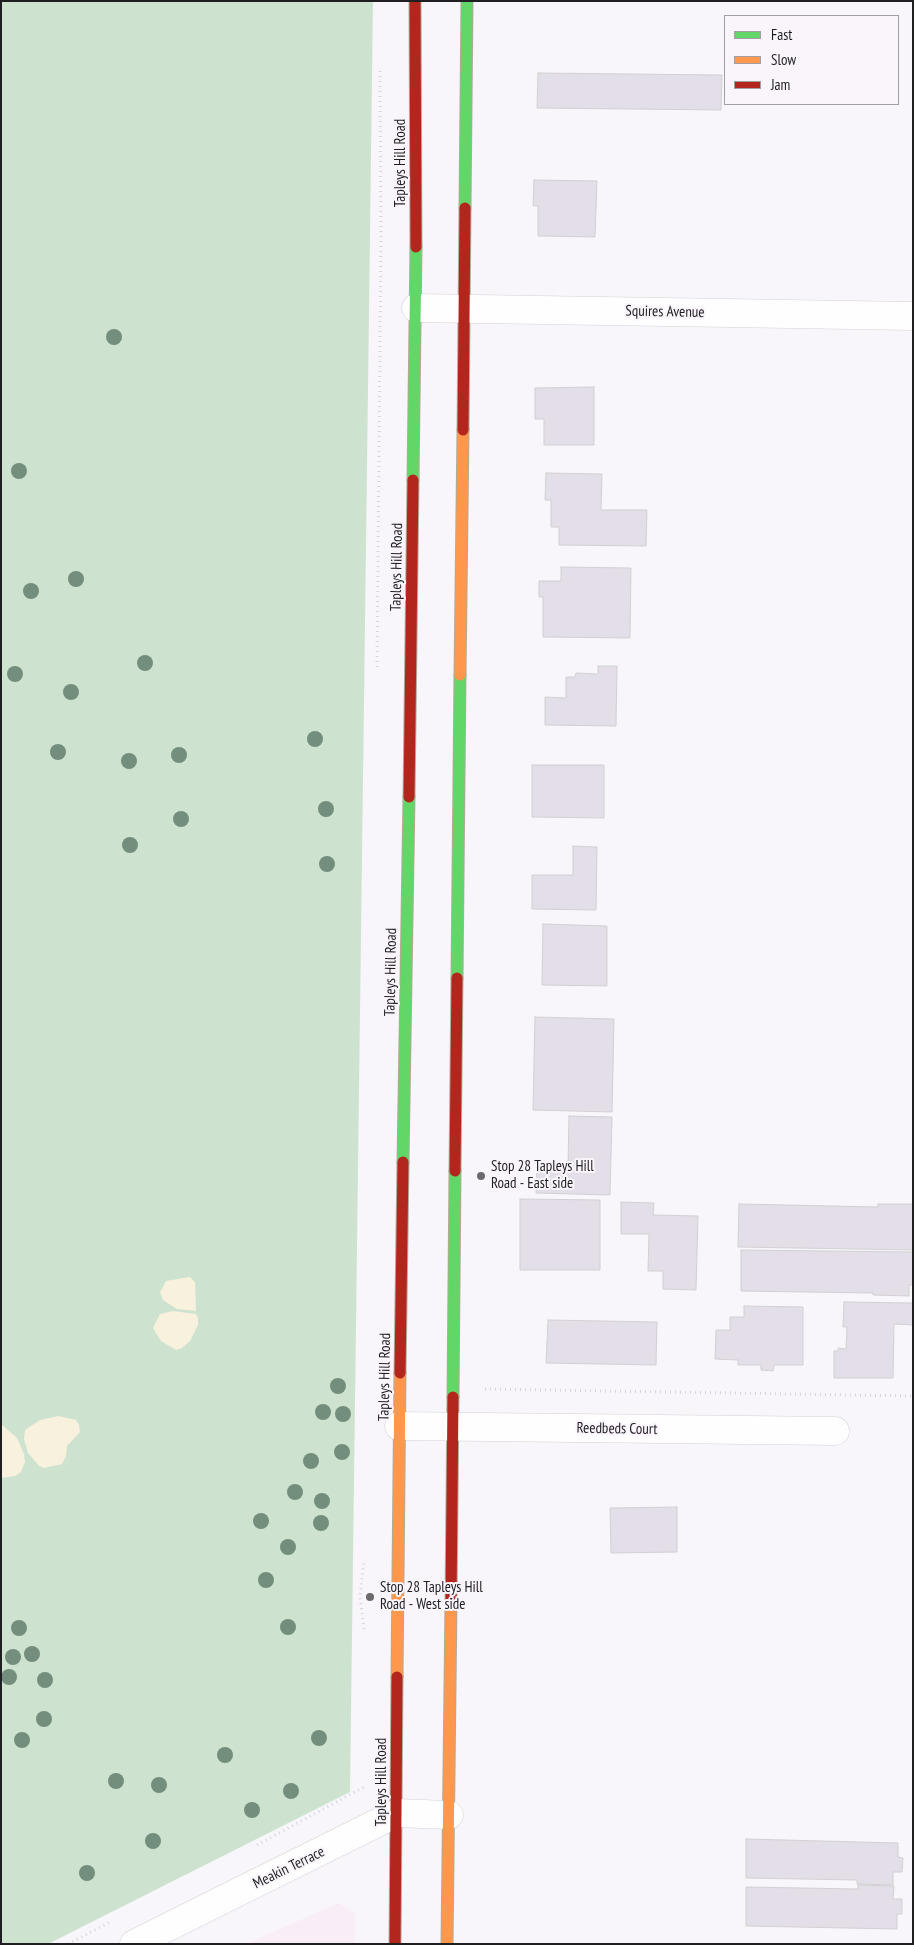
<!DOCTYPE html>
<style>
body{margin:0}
#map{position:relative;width:914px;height:1945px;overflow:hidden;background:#f8f6fa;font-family:"PT Sans Narrow",sans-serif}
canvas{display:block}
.frame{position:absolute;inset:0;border:2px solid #1f1e20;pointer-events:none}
.legend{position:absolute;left:724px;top:15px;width:175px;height:90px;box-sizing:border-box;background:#f9f5fb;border:1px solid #a29fa3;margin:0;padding:6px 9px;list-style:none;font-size:15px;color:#1f1e20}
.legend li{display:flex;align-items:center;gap:10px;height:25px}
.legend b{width:25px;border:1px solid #a29fa3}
</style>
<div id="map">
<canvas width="914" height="1945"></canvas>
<div class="frame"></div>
<ul class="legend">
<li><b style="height:6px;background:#63d668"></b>Fast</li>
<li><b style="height:6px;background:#ff974d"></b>Slow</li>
<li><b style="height:6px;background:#b3261e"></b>Jam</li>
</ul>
</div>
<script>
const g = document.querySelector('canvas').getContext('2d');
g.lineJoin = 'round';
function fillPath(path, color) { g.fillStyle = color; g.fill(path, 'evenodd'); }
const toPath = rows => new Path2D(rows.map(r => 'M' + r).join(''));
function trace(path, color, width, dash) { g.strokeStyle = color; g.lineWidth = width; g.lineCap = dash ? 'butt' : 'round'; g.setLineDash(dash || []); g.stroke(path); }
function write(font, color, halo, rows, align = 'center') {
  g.font = font + ' "PT Sans Narrow",sans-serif'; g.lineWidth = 4; g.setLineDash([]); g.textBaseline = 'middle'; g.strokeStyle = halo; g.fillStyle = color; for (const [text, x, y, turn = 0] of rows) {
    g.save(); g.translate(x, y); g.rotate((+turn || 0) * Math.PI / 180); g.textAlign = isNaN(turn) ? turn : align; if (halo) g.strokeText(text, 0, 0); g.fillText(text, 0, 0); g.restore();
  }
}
fillPath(toPath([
 [339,1903,355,1914,355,1944,246,1944]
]), '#f9edf8');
fillPath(toPath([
 [1,1,373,1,350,1792,48,1944,1,1944]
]), '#cde3d0');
fillPath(toPath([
 [190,1277,195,1282,196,1311,177,1309,163,1300,160,1292,166,1281],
 [173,1311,196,1314,198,1318,198,1325,190,1341,182,1348,176,1350,161,1341,153,1328,160,1314],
 [58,1416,76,1420,79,1425,80,1432,67,1446,66,1456,62,1464,44,1468,39,1466,28,1453,24,1439,25,1430,40,1420],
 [1,1424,17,1438,24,1454,25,1462,21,1472,15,1476,1,1478]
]), '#f7f1de');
const building = toPath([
 [538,73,722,75,721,110,537,108,538,73],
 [534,180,597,181,595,237,538,236,538,206,533,206,534,180],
 [594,387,594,445,544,445,544,419,535,419,535,388,594,387],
 [546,473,602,474,601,510,647,510,646,546,559,545,559,527,551,527,551,500,545,500,546,473],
 [561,567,631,568,630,638,543,637,543,597,539,597,539,581,561,581,561,567],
 [598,666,617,666,616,726,545,725,545,697,566,698,566,677,575,677,576,673,598,674,598,666],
 [532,765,604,765,604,818,532,817,532,765],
 [573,846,597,847,596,910,532,909,532,875,573,875,573,846],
 [543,924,607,926,607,986,542,985,543,924],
 [535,1017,614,1019,612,1112,533,1110,535,1017],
 [569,1116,612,1117,610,1195,536,1193,537,1166,568,1166,569,1116],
 [520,1199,600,1200,600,1270,520,1270,520,1199],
 [621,1202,654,1203,653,1215,698,1216,696,1290,663,1289,663,1271,648,1271,649,1234,621,1234,621,1202],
 [739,1204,878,1207,878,1204,913,1204,913,1250,738,1247,739,1204],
 [741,1250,913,1252,913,1285,909,1285,909,1296,873,1295,873,1293,741,1291,741,1250],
 [844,1302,913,1303,913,1325,894,1324,893,1378,834,1378,834,1351,838,1351,838,1348,846,1349,847,1327,843,1327,844,1302],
 [744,1306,803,1307,803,1365,774,1365,773,1371,761,1370,761,1365,738,1365,738,1360,715,1359,716,1330,730,1330,730,1317,744,1317,744,1306],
 [548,1320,657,1322,656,1365,546,1363,548,1320],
 [677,1507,677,1552,611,1553,610,1508,677,1507],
 [746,1839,898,1843,898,1857,903,1858,902,1872,893,1872,893,1885,857,1884,857,1880,746,1878,746,1839],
 [858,1885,894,1886,893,1899,902,1899,902,1914,897,1914,897,1929,746,1926,746,1887,858,1889,858,1885]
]);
fillPath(building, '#e3dee7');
trace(building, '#d1d0d2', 1);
const street = toPath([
 [416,308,913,316],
 [399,1426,835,1431],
 [134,1944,397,1813,449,1815]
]);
const fast = toPath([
 [465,208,467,1],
 [413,480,416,247],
 [457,978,460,675],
 [403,1162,409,797],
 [453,1397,455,1171]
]);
const slow = toPath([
 [460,675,463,430],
 [397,1677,400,1373],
 [447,1944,451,1601]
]);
const jam = toPath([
 [415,1,416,247],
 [463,430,465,208],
 [409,797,413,480],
 [455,1171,457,978],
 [400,1373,403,1162],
 [451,1601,453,1397],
 [395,1944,397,1677]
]);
trace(street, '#d3d1d4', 29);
trace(fast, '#b2aa99', 13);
trace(slow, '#b2aa99', 13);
trace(jam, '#b2aa99', 13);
trace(toPath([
 [377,667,381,238,380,68],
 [485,1389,913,1396],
 [364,1629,360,1596,364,1561],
 [257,1845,364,1787],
 [68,1944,110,1922]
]), '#d5d5d6', 3, [1, 4]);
trace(street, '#fefefe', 28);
trace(fast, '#63d668', 11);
trace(slow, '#ff974d', 11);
trace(jam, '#b3261e', 11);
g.fillStyle = '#738e7c';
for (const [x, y] of [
 [114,337],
 [19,471],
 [76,579],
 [31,591],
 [145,663],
 [15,674],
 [71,692],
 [315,739],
 [58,752],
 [179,755],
 [129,761],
 [326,809],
 [181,819],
 [130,845],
 [327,864],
 [338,1386],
 [323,1412],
 [343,1414],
 [342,1452],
 [311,1461],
 [295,1492],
 [322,1501],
 [261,1521],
 [321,1523],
 [288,1547],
 [266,1580],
 [288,1627],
 [19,1628],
 [32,1654],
 [13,1657],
 [9,1677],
 [45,1680],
 [44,1719],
 [319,1738],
 [22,1740],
 [225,1755],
 [116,1781],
 [159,1785],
 [291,1791],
 [252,1810],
 [153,1841],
 [87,1873]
]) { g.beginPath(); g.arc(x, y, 8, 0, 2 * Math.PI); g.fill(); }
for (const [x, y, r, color] of [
 [481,1176,5,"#6b6a6c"],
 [370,1597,5,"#6b6a6c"]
]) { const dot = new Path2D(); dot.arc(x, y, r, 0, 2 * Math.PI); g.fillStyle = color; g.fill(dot); trace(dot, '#f9f5fb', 2); }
write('15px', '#1f1e20', '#f9f5fb', [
 ["Tapleys Hill Road",401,163,-90],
 ["Squires Avenue",665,312,1],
 ["Tapleys Hill Road",397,567,-89],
 ["Tapleys Hill Road",391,972,-89],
 ["Tapleys Hill Road",385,1377,-89],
 ["Reedbeds Court",617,1429,1],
 ["Tapleys Hill Road",382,1782,-90],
 ["Meakin Terrace",289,1868,-26]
]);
write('15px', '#1f1e20', '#f9f5fb', [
 ["Stop 28 Tapleys Hill",491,1167],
 ["Road - East side",491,1184],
 ["Stop 28 Tapleys Hill",380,1588],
 ["Road - West side",380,1605]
], 'left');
</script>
